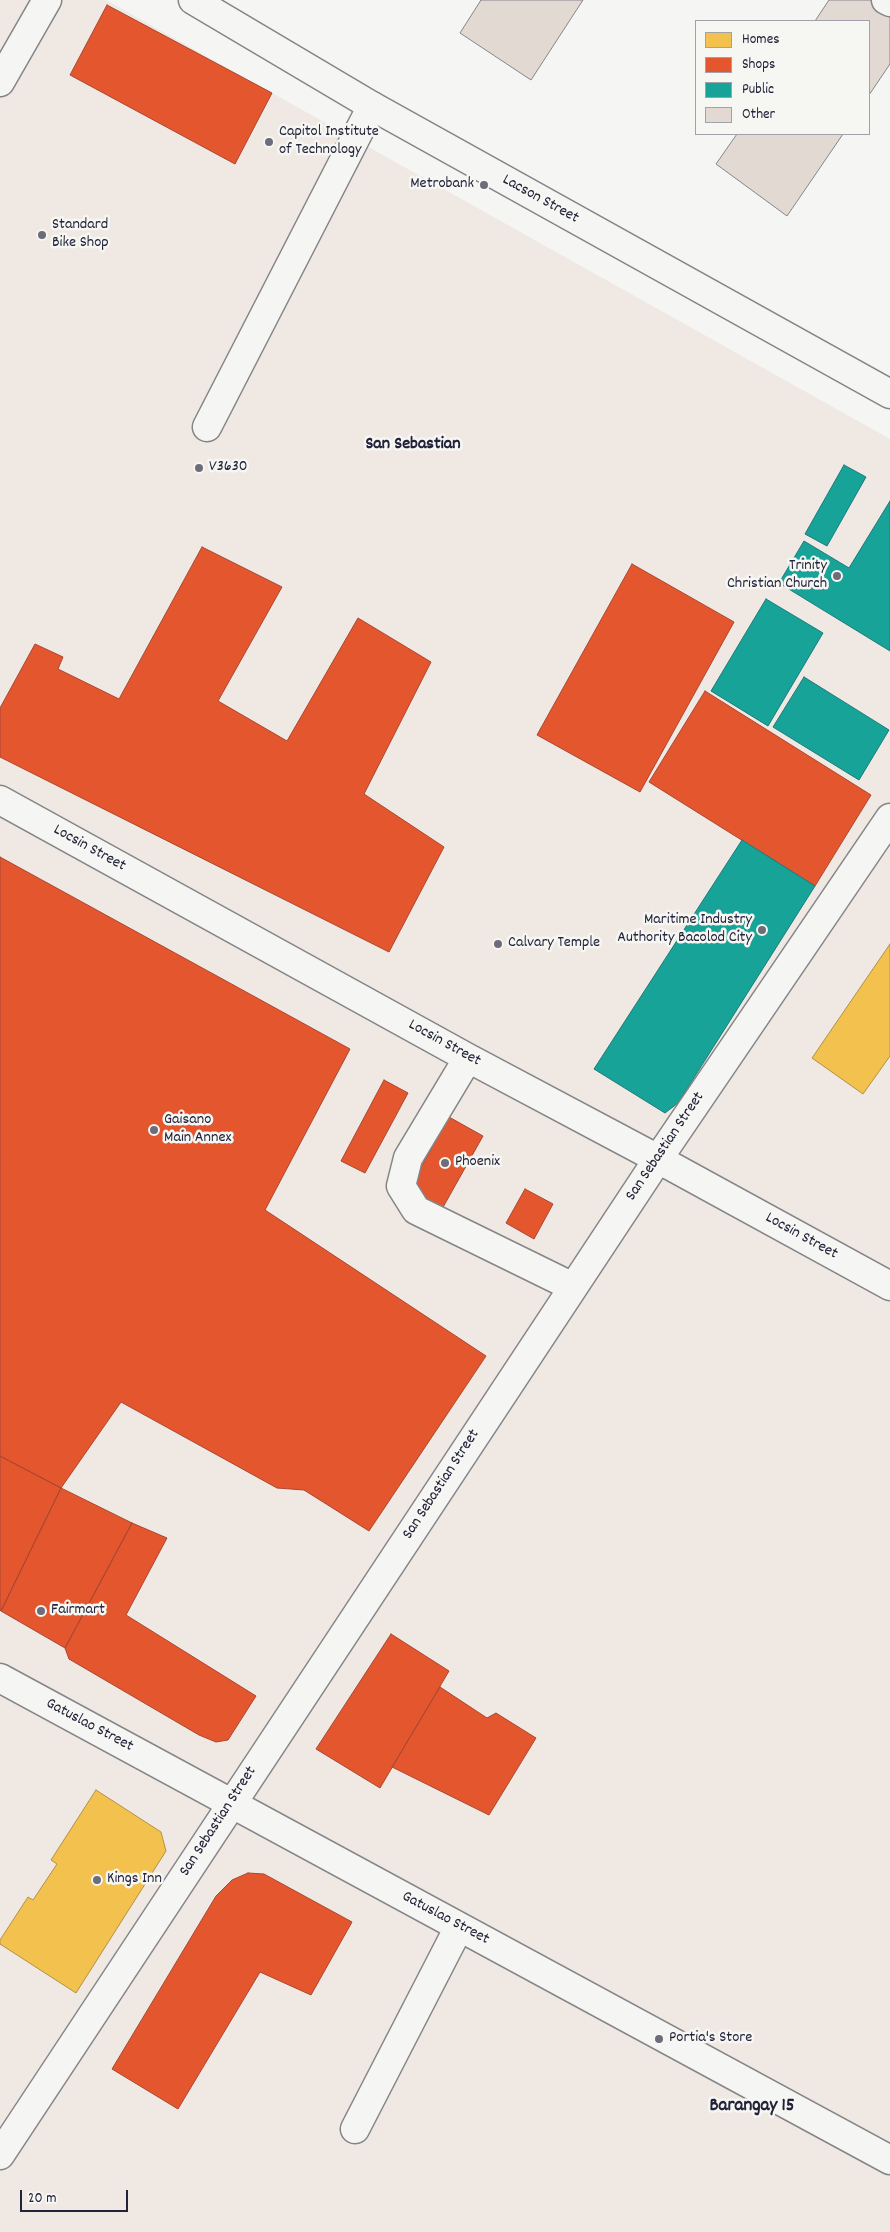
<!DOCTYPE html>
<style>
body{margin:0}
#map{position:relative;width:890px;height:2232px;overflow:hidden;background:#f5f5f3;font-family:Dekko,sans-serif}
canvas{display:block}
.legend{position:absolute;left:695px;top:20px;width:175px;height:115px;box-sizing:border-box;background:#f6f6f2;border:1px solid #a1a1a9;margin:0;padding:6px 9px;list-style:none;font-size:15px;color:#22223b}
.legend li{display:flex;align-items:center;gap:10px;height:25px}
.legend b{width:25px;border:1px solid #a1a1a9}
.scale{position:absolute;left:20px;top:2190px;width:108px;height:22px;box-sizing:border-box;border:2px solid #22223b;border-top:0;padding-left:6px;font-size:15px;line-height:18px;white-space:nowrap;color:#22223b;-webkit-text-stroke:4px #f6f6f2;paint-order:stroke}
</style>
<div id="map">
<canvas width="890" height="2232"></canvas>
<ul class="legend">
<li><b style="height:14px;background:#f2c14e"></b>Homes</li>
<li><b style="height:14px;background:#e4572e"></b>Shops</li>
<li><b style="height:14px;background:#17a398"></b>Public</li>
<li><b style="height:14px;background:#e3d9d3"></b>Other</li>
</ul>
<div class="scale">20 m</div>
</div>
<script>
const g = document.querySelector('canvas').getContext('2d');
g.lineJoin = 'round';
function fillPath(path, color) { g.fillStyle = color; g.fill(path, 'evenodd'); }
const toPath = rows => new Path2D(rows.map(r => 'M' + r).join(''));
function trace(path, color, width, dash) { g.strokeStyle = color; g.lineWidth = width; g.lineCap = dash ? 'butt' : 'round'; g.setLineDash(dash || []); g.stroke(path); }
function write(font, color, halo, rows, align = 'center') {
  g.font = font + ' Dekko,sans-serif'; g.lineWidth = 5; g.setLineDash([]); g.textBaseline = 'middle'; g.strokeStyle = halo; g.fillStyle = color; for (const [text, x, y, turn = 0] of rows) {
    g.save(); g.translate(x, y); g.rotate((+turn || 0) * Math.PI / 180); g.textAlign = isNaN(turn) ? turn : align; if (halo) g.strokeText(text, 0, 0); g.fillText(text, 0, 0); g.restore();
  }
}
fillPath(toPath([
 [0,0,106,0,890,439,890,2232,0,2232]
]), '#f0e8e2');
const homes = toPath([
 [890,944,890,1056,863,1094,812,1058,890,944],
 [96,1790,161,1832,166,1851,76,1993,0,1944,0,1940,28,1897,33,1900,57,1864,51,1860,96,1790]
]);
fillPath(homes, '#f2c14e');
trace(homes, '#b49148', 1);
const shops = toPath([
 [107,5,272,93,235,164,70,75,107,5],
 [202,547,282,587,218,701,287,741,358,618,431,662,364,794,444,847,389,952,0,757,0,708,35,644,63,657,58,669,119,699,202,547],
 [632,564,734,622,640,792,537,735,632,564],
 [705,691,871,795,815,886,649,782,705,691],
 [0,857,350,1049,265,1210,486,1356,369,1531,304,1490,277,1488,121,1402,61,1488,0,1456,0,857],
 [384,1080,408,1093,365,1173,341,1161,384,1080],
 [449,1117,483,1136,442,1209,408,1191,449,1117],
 [525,1189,553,1204,534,1239,506,1223,525,1189],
 [0,1456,61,1488,1,1611,0,1610,0,1456],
 [61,1488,132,1523,65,1648,1,1611,61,1488],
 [132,1523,167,1538,126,1615,256,1696,228,1740,216,1742,199,1735,69,1659,65,1648,132,1523],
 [391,1634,449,1671,380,1788,316,1749,391,1634],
 [440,1687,487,1718,496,1713,536,1738,489,1815,392,1767,440,1687],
 [248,1873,264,1874,352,1922,311,1995,260,1972,178,2109,112,2069,216,1896,232,1880,248,1873]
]);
fillPath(shops, '#e4572e');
trace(shops, '#aa4732', 1);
const public = toPath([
 [844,465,866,477,827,546,805,534,844,465],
 [890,501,890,651,779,583,804,541,849,568,890,501],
 [766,599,823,633,768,726,711,691,766,599],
 [804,677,889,730,859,780,773,727,804,677],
 [742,840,815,886,678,1103,665,1113,594,1069,742,840]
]);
fillPath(public, '#17a398');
trace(public, '#1a7c7c', 1);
const building = toPath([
 [481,0,583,0,531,80,460,33,481,0],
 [829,0,878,0,890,8,890,64,869,95,869,21,815,21,829,0],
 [737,134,843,134,787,216,716,164,737,134]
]);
fillPath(building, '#e3d9d3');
trace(building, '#858589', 1);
const minor = toPath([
 [886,0,890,2],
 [0,82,47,0],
 [207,427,372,106],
 [0,800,468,1058,658,1159,890,1286],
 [468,1058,408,1158,401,1186,416,1210,573,1287],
 [0,1678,890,2160],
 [355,2129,459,1927],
 [0,2155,658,1159,890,818]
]);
const major = toPath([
 [193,0,372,106,890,394]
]);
trace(minor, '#858589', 31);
trace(major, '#858589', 31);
trace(minor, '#f5f5f3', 28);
trace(major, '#f5f5f3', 28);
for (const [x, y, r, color] of [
 [269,142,5,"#6c6c7b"],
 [484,185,5,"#6c6c7b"],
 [42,235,5,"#6c6c7b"],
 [199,468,5,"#6c6c7b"],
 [837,576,5,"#6c6c7b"],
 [762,930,5,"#6c6c7b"],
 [498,944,5,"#6c6c7b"],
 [154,1130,5,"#6c6c7b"],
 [445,1163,5,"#6c6c7b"],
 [41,1611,5,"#6c6c7b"],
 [97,1880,5,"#6c6c7b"],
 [659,2039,5,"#6c6c7b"]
]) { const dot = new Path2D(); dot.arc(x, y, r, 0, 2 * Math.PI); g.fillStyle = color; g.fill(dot); trace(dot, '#f6f6f2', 2); }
write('16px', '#22223b', '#f6f6f2', [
 ["Capitol Institute",279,133],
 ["of Technology",279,151],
 ["Metrobank",474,185,"right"],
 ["Standard",52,226],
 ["Bike Shop",52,244],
 ["V3630",209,468],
 ["Trinity",827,567,"right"],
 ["Christian Church",827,585,"right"],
 ["Maritime Industry",752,921,"right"],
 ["Authority Bacolod City",752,939,"right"],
 ["Calvary Temple",508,944],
 ["Gaisano",164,1121],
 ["Main Annex",164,1139],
 ["Phoenix",455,1163],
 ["Fairmart",51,1611],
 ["Kings Inn",107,1880],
 ["Portia's Store",669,2039]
], 'left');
write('16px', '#22223b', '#f6f6f2', [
 ["Lacson Street",540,200,29],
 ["Locsin Street",89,849,29],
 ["Locsin Street",444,1044,29],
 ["San Sebastian Street",666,1147,-56],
 ["Locsin Street",801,1237,29],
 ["San Sebastian Street",442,1485,-57],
 ["Gatuslao Street",89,1726,28],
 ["San Sebastian Street",219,1822,-57],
 ["Gatuslao Street",445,1919,28]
]);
write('bold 18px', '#22223b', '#f6f6f2', [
 ["San Sebastian",413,446]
]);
write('bold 19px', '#22223b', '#f6f6f2', [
 ["Barangay 15",752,2107]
]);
</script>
